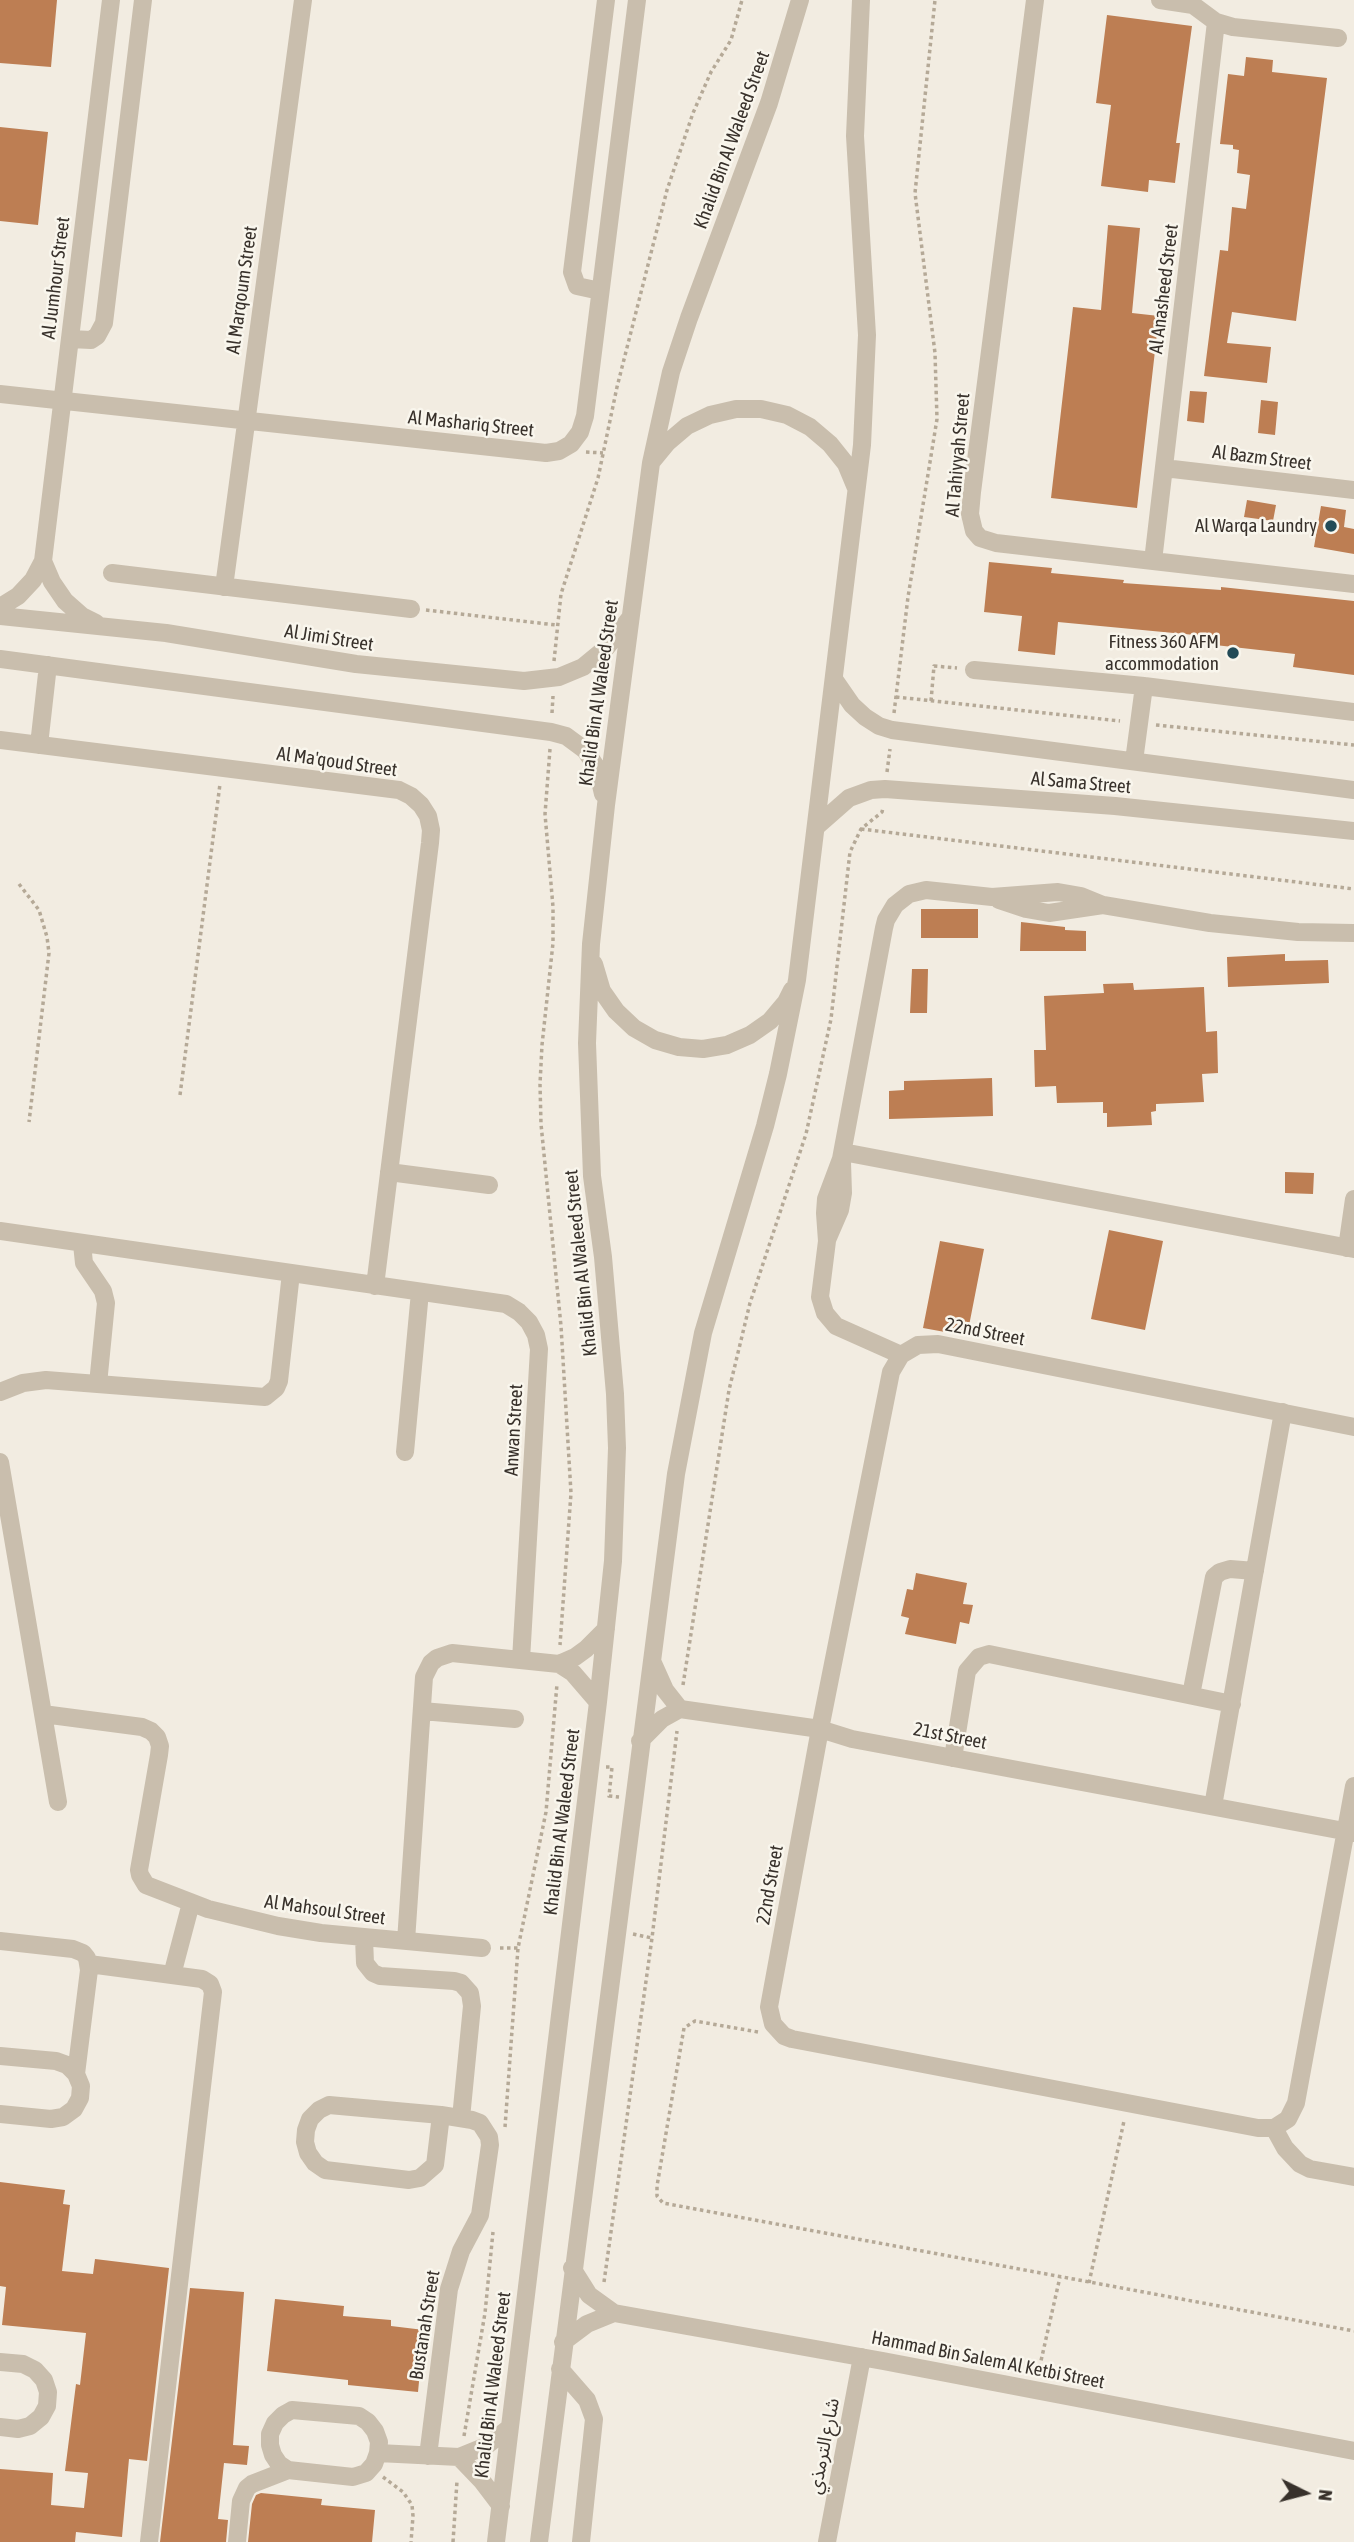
<!DOCTYPE html>
<meta charset="utf-8">
<style>
body{margin:0}
#map{position:relative;width:1354px;height:2542px;overflow:hidden;background:#f2ece1;font-family:"Asap Condensed",sans-serif}
canvas{display:block}
.north{position:absolute;left:1270px;top:2458px;width:70px;height:70px;-webkit-text-stroke:5px #f9f6ed;paint-order:stroke;rotate:96deg;font-size:19px;font-weight:700;line-height:28px;text-align:center;color:#38312b}
.north::after{content:'';display:block;margin:auto;width:24px;height:32px;background:#38312b;clip-path:polygon(50% 0,100% 100%,50% 72%,0 100%)}
</style>
<div id="map">
<canvas width="1354" height="2542"></canvas>
<div class="north">N</div>
</div>
<script>
const g = document.querySelector('canvas').getContext('2d');
g.lineJoin = 'round';
function fillPath(path, color) { g.fillStyle = color; g.fill(path, 'evenodd'); }
const toPath = rows => new Path2D(rows.map(r => 'M' + r).join(''));
function trace(path, color, width, dash) { g.strokeStyle = color; g.lineWidth = width; g.lineCap = dash ? 'butt' : 'round'; g.setLineDash(dash || []); g.stroke(path); }
function write(font, color, halo, rows, align = 'center') {
  g.font = font + ' "Asap Condensed","Noto Sans Arabic",sans-serif'; g.lineWidth = 5; g.setLineDash([]); g.textBaseline = 'middle'; g.strokeStyle = halo; g.fillStyle = color; for (const [text, x, y, turn = 0] of rows) {
    g.save(); g.translate(x, y); g.rotate((+turn || 0) * Math.PI / 180); g.textAlign = isNaN(turn) ? turn : align; if (halo) g.strokeText(text, 0, 0); g.fillText(text, 0, 0); g.restore();
  }
}
fillPath(toPath([
 [0,0,57,0,51,67,0,63],
 [1107,15,1192,26,1176,143,1180,143,1175,183,1149,180,1148,192,1101,186,1111,105,1096,103],
 [1246,57,1273,60,1272,72,1327,78,1296,321,1232,312,1227,343,1271,347,1267,383,1204,376,1220,250,1228,251,1232,207,1246,209,1250,175,1237,173,1239,150,1233,149,1233,145,1220,144,1228,74,1244,76],
 [0,127,48,132,38,225,0,221],
 [1108,225,1140,228,1132,313,1159,316,1137,508,1051,498,1073,307,1101,310],
 [1190,391,1207,392,1204,423,1187,421],
 [1261,400,1278,402,1275,435,1258,433],
 [1247,500,1276,505,1273,521,1244,517],
 [1321,506,1346,510,1344,527,1354,529,1354,554,1314,547],
 [989,562,1052,568,1051,573,1124,580,1123,583,1221,590,1221,587,1354,601,1354,675,1293,667,1295,654,1215,645,1216,637,1058,622,1055,655,1018,651,1022,616,984,612],
 [921,909,978,909,978,938,921,938],
 [1021,922,1065,927,1065,930,1086,931,1086,951,1020,951],
 [1285,954,1285,961,1328,960,1329,983,1228,987,1227,957],
 [912,969,928,969,927,1013,910,1013],
 [1133,983,1134,990,1204,987,1206,1032,1217,1031,1218,1073,1202,1074,1204,1102,1156,1104,1156,1111,1151,1112,1152,1125,1107,1127,1107,1113,1103,1113,1103,1102,1057,1103,1056,1086,1035,1087,1034,1050,1046,1050,1044,996,1104,993,1103,984],
 [992,1078,993,1116,889,1119,889,1091,904,1090,904,1081],
 [1285,1172,1314,1173,1313,1194,1285,1193],
 [1109,1230,1163,1241,1145,1330,1091,1319],
 [940,1241,984,1249,967,1336,923,1328],
 [916,1573,967,1583,963,1604,973,1605,969,1624,960,1622,956,1644,905,1634,909,1618,901,1616,907,1589,913,1590],
 [0,2182,65,2190,63,2204,70,2205,62,2271,93,2274,95,2259,169,2268,147,2461,129,2459,122,2537,76,2532,75,2542,0,2542,0,2469,53,2473,51,2505,84,2508,88,2473,65,2471,76,2384,80,2385,86,2333,2,2325,6,2287,0,2286],
 [190,2288,244,2292,233,2445,249,2446,247,2465,224,2463,218,2519,228,2520,226,2542,160,2542],
 [275,2299,344,2306,343,2316,391,2320,391,2326,424,2330,418,2392,348,2385,348,2380,267,2371],
 [261,2493,322,2499,321,2505,375,2510,372,2542,248,2542,252,2504,256,2495]
]), '#bd7e53');
trace(toPath([
 [586,452,603,453],
 [426,610,556,625],
 [554,661,561,594,598,478,617,387,667,190,693,113,711,72,731,40,742,0],
 [896,697,1120,721],
 [931,701,934,666,957,668],
 [552,713,553,696],
 [894,713,908,597,937,419,935,353,915,193,935,0],
 [1156,725,1354,745],
 [550,749,545,814,553,907,553,943,542,1045,540,1084,541,1124,561,1326,571,1493,560,1645],
 [887,772,890,749],
 [861,829,1354,889],
 [19,884,39,910,47,937,49,953,29,1122],
 [180,1095,220,784],
 [683,1685,729,1390,750,1303,806,1134,831,1019,850,852,861,829,882,812,883,808],
 [606,1767,612,1767,609,1796,619,1797],
 [633,1934,652,1938],
 [500,1948,518,1948],
 [758,2032,695,2021,684,2028,657,2186,657,2196,663,2203,1354,2331],
 [505,2127,518,1948,546,1812,557,1684],
 [604,2282,652,1938,677,1731],
 [1089,2283,1124,2121],
 [1038,2374,1060,2277],
 [464,2436,485,2313,493,2232],
 [383,2477,403,2492,412,2505,413,2516,411,2542],
 [453,2542,457,2481]
]), '#b5a997', 3.5, [3.5, 3.5]);
trace(toPath([
 [1035,0,972,492,970,514,974,531,980,538,996,543,1354,584],
 [1160,0,1193,5,1216,22,1233,27,1338,38],
 [600,291,577,286,572,272,606,0],
 [70,339,91,340,97,336,104,323,143,0],
 [0,394,546,453,559,451,571,444,580,432,585,416,637,0],
 [653,460,667,443,687,426,710,415,736,409,761,409,787,415,810,427,830,444,846,464,856,488],
 [1164,468,1354,490],
 [43,561,52,582,65,601,82,616,96,623],
 [1153,561,1216,22],
 [112,573,411,609],
 [224,587,303,0],
 [0,607,18,596,33,580,43,561,111,0],
 [0,616,166,633,356,664,524,681,559,677,583,667,606,648,630,618],
 [0,659,551,732,566,736,585,750,597,768,603,794],
 [974,670,1144,686,1354,712],
 [834,679,852,705,865,717,879,726,892,730,1354,790],
 [0,740,399,790,411,796,421,805,428,816,431,830,430,843,375,1286],
 [39,745,48,665],
 [1134,761,1144,686],
 [816,827,849,798,871,790,885,789,1115,806,1354,831],
 [999,900,1026,909,1049,913,1103,905],
 [594,964,602,991,616,1011,634,1028,655,1040,679,1047,703,1049,727,1045,750,1035,770,1021,786,1002,792,990],
 [843,1152,1354,1249],
 [389,1172,489,1185],
 [0,1231,506,1304,519,1312,529,1322,536,1335,539,1349,521,1660],
 [827,1240,840,1210,843,1193,842,1162],
 [82,1244,84,1263,103,1291,106,1303,98,1384],
 [1347,1248,1354,1199],
 [901,1355,836,1326,825,1313,820,1297,827,1241,825,1213,826,1199,841,1159,884,928,886,920,895,905,909,894,926,890,992,897,1058,892,1081,896,1103,905,1210,923,1298,932,1354,933],
 [0,1392,23,1383,46,1380,265,1397,276,1388,279,1381,291,1273],
 [1354,1427,938,1344,918,1345,901,1355,891,1372,820,1729,769,2007,773,2024,784,2036,792,2039,1258,2128,1274,2128,1288,2119,1296,2103,1354,1786],
 [405,1452,420,1292],
 [0,1462,58,1802],
 [652,1661,665,1690,680,1709],
 [559,1664,575,1657,586,1649,606,1629],
 [1191,1695,1214,1577,1220,1572,1230,1569,1255,1571],
 [680,1709,820,1729,852,1739,1354,1833],
 [422,1711,515,1719],
 [43,1714,142,1727,151,1731,157,1737,160,1746,159,1755,139,1870,140,1875,146,1885,208,1909,278,1926,321,1933,482,1948],
 [640,1741,662,1719,680,1709],
 [953,1758,967,1671,979,1657,989,1654,1232,1704],
 [1213,1806,1283,1412],
 [364,1938,365,1963,373,1973,380,1976,454,1981,461,1983,470,1993,472,2006,461,2118],
 [0,1941,73,1949,83,1953,87,1958,89,1970,76,2074],
 [406,1941,424,1677,431,1663,437,1658,452,1653,559,1664,573,1673,598,1702],
 [89,1964,202,1979,210,1984,213,1992,149,2542],
 [172,1975,191,1903],
 [0,2056,56,2061,67,2065,76,2074,81,2086,80,2098,74,2109,63,2117,51,2119,0,2114],
 [1274,2128,1285,2148,1300,2164,1310,2169,1354,2177],
 [572,2268,589,2295,614,2313,883,2361,1354,2451],
 [563,2342,587,2324,614,2313],
 [0,2362,23,2364,35,2370,44,2380,48,2392,47,2406,41,2417,30,2426,18,2429,0,2427],
 [560,2369,587,2400,594,2419,581,2542],
 [292,2410,359,2416,368,2422,375,2431,379,2442,378,2453,374,2464,366,2473,353,2477,288,2470,279,2464,273,2455,270,2445,270,2434,275,2423,283,2415,292,2410],
 [378,2453,459,2457,486,2446,509,2428],
 [428,2456,449,2289,461,2251,480,2215,490,2145,489,2137,480,2123,472,2120,441,2115,329,2105,319,2110,310,2119,306,2130,305,2142,308,2153,315,2163,325,2170,409,2180,420,2178,435,2165,441,2115],
 [459,2457,482,2481,501,2506],
 [237,2542,241,2501,247,2488,252,2484,288,2470],
 [496,2542,598,1702,613,1561,617,1448,615,1394,603,1257,592,1176,587,1043,591,944,606,805,651,463,671,372,689,318,769,103,800,0],
 [539,2542,676,1474,703,1333,765,1126,778,1074,797,980,862,445,867,335,855,136,861,0],
 [827,2542,862,2357]
]), '#c9bead', 18);
for (const [x, y, r, color] of [
 [1331,526,7,"#234b57"],
 [1233,653,7,"#234b57"]
]) { const dot = new Path2D(); dot.arc(x, y, r, 0, 2 * Math.PI); g.fillStyle = color; g.fill(dot); trace(dot, '#f9f6ed', 2.5); }
write('19px', '#38312b', '#f9f6ed', [
 ["Khalid Bin Al Waleed Street",732,140,-70],
 ["Al Jumhour Street",56,278,-83],
 ["Al Anasheed Street",1164,289,-83],
 ["Al Marqoum Street",242,290,-82],
 ["Al Mashariq Street",471,424,6],
 ["Al Tahiyyah Street",958,455,-85],
 ["Al Bazm Street",1262,458,7],
 ["Al Jimi Street",329,638,9],
 ["Khalid Bin Al Waleed Street",599,693,-82],
 ["Al Ma'qoud Street",337,762,8],
 ["Al Sama Street",1081,783,5],
 ["Khalid Bin Al Waleed Street",581,1263,-96],
 ["22nd Street",985,1332,11],
 ["Anwan Street",514,1430,-87],
 ["21st Street",950,1736,11],
 ["Khalid Bin Al Waleed Street",562,1822,-83],
 ["22nd Street",770,1885,-80],
 ["Al Mahsoul Street",325,1910,8],
 ["Bustanah Street",425,2325,-81],
 ["Hammad Bin Salem Al Ketbi Street",988,2360,11],
 ["Khalid Bin Al Waleed Street",493,2385,-83],
 ["شارع الترمذي",824,2446,-79]
]);
write('19px', '#38312b', '#f9f6ed', [
 ["Al Warqa Laundry",1317,526],
 ["Fitness 360 AFM",1219,642],
 ["accommodation",1219,664]
], 'right');
</script>
